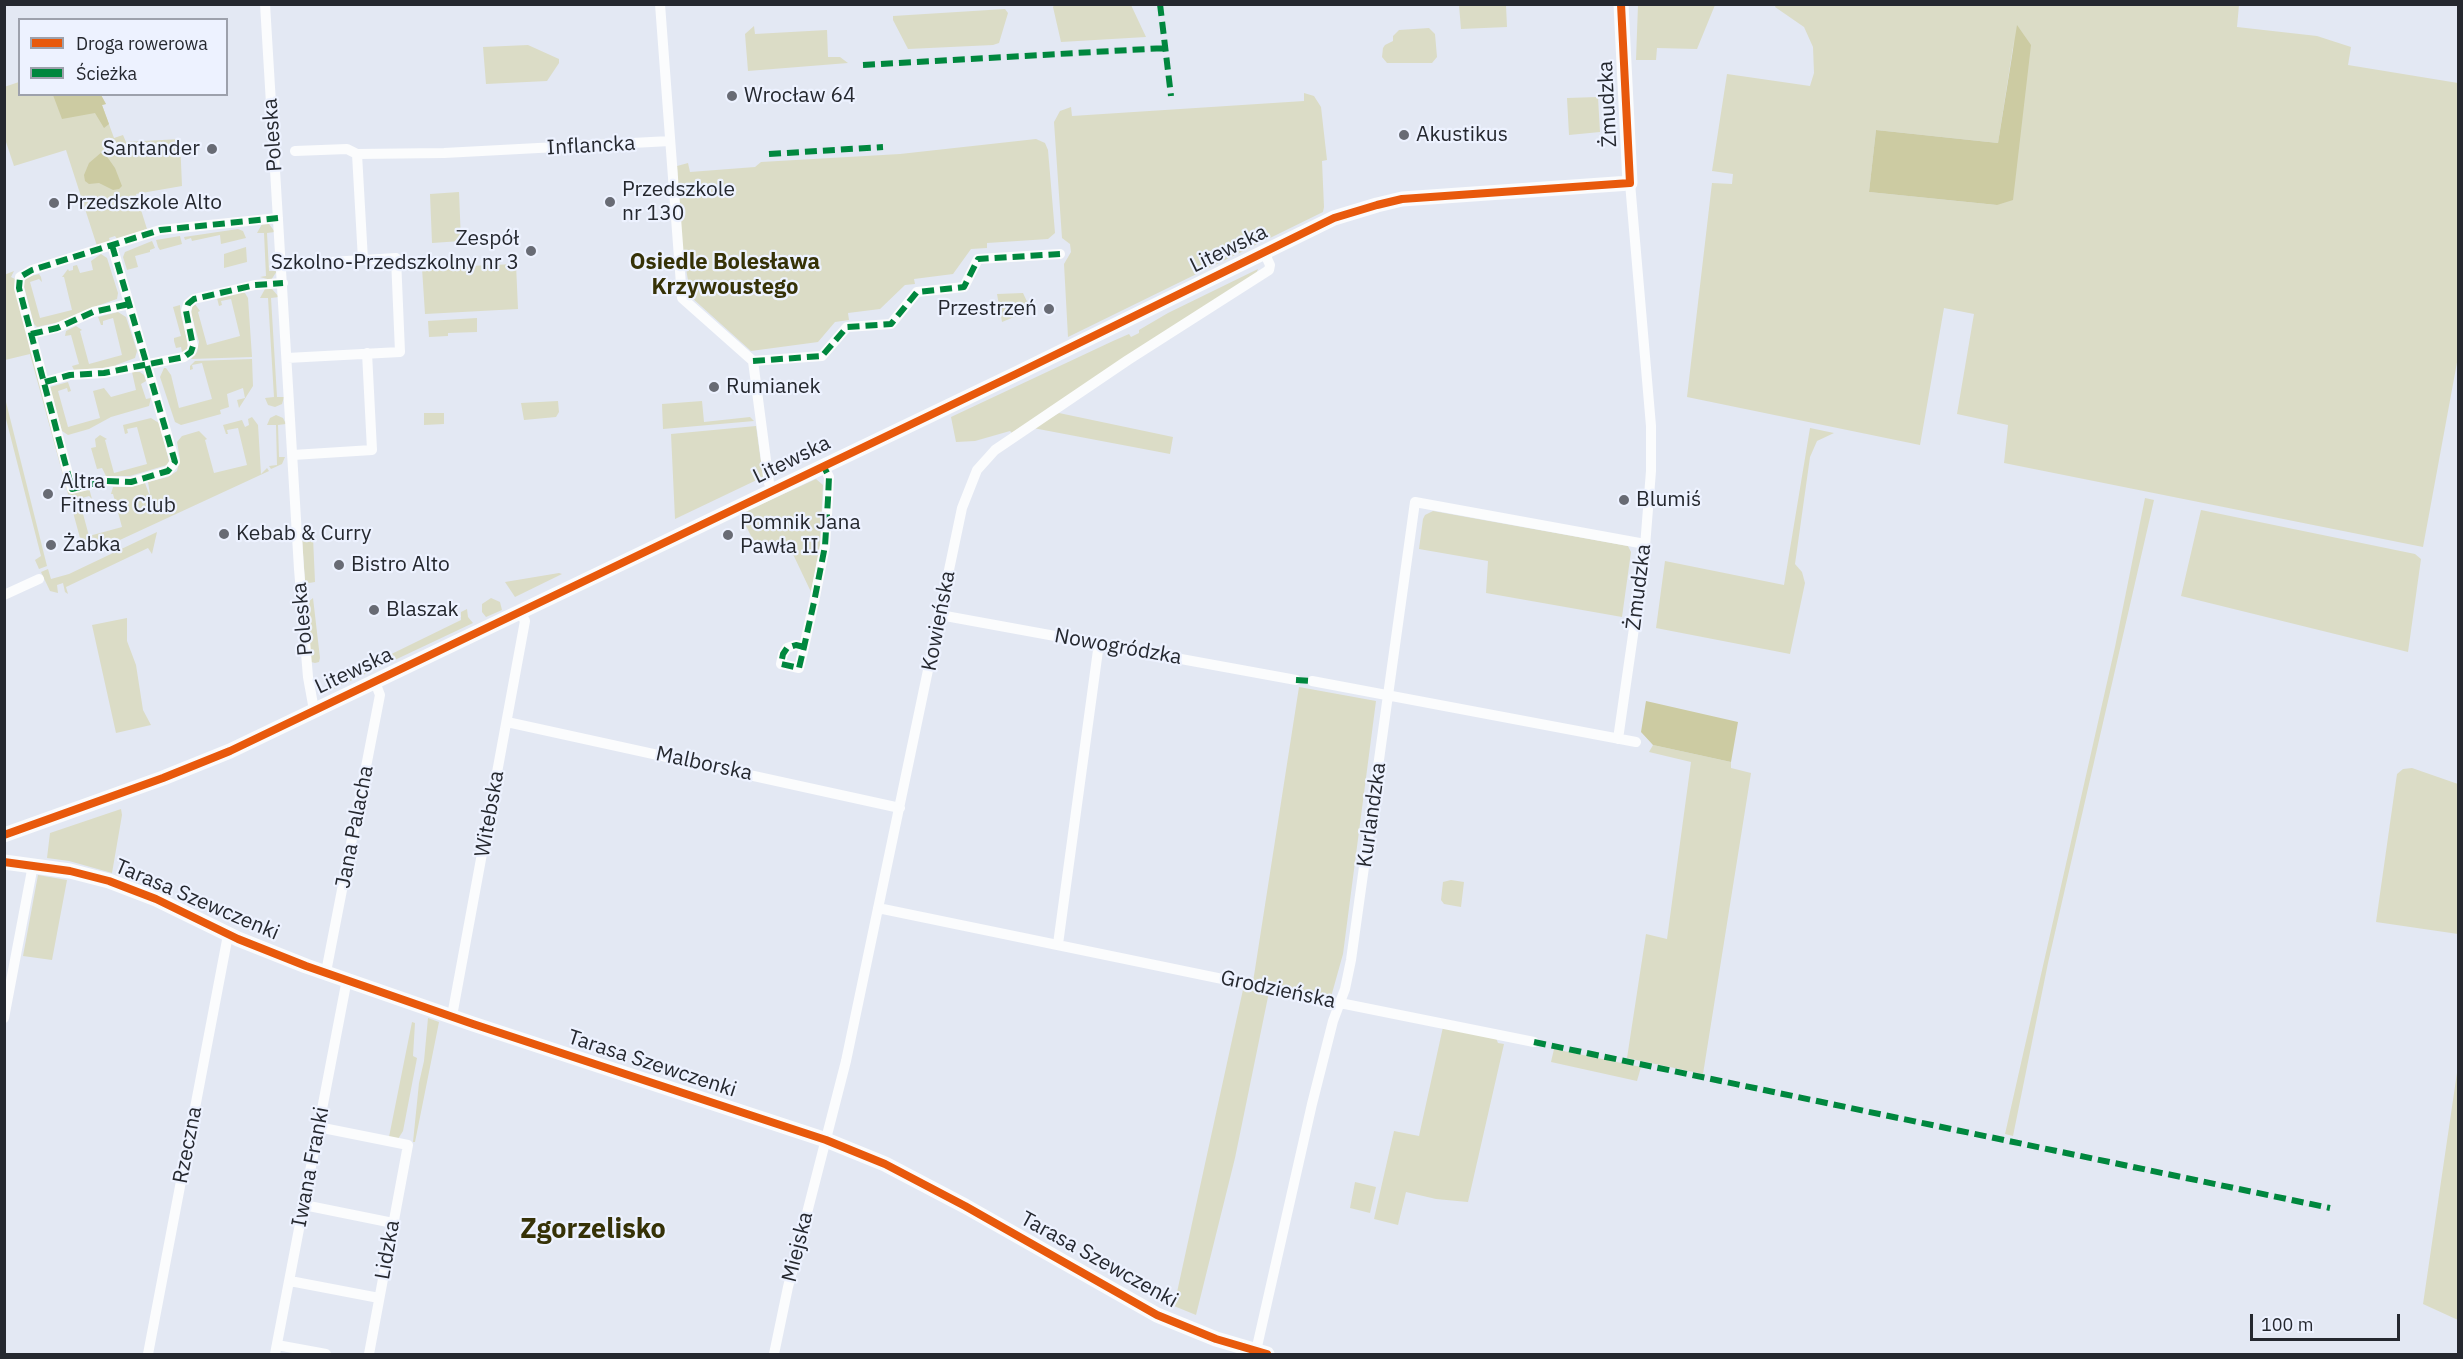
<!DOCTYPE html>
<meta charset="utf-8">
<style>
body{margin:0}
#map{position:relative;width:2463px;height:1359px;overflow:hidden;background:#e3e8f3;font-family:"IBM Plex Sans",sans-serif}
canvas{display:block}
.frame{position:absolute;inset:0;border:6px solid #25282f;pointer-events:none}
.legend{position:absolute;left:18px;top:18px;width:210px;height:78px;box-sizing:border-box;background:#edf2ff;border:2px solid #9da1ac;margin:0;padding:8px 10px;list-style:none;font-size:18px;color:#25282f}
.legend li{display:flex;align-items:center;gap:12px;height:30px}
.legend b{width:30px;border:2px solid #9da1ac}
.scale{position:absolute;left:2250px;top:1314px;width:150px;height:27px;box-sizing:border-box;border:3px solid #25282f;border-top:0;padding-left:8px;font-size:18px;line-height:21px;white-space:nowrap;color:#25282f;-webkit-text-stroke:4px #edf2ff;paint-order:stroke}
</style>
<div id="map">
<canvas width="2463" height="1359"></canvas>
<div class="frame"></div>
<ul class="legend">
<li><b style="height:8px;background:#e8590c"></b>Droga rowerowa</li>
<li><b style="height:8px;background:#00873e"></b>Ścieżka</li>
</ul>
<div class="scale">100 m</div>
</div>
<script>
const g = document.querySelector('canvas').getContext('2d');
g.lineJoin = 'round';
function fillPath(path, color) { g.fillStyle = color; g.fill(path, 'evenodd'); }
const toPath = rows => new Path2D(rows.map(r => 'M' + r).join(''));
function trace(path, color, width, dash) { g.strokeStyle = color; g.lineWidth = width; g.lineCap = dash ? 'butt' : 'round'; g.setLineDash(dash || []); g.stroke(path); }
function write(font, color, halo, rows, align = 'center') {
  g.font = font + ' "IBM Plex Sans",sans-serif'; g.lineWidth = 4.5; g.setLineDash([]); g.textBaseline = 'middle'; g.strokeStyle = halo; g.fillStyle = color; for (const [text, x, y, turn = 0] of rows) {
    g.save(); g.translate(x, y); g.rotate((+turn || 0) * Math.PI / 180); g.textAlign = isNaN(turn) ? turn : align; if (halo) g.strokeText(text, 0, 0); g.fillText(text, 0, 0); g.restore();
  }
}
fillPath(toPath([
 [1055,4,1131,5,1146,37,1061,42,1053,7],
 [1459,5,1506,5,1507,27,1461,29],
 [1638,5,1638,4,1715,5,1697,49,1657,48,1656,60,1636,60],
 [1776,5,2239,5,2237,27,2317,36,2351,47,2348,65,2458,83,2458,357,2423,547,2004,463,2008,425,1957,414,1974,314,1944,308,1920,445,1687,397,1712,183,1732,184,1733,174,1712,171,1727,74,1810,86,1814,73,1813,47,1804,27,1775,7],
 [2014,41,1997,205,1869,192,1876,130,1998,143],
 [1005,9,1008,13,999,43,993,45,908,49,893,20,893,16],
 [754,26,755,34,827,30,828,57,840,57,848,63,748,71,745,34],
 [1429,28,1435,34,1437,57,1432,63,1387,63,1382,57,1383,48,1385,45,1393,41,1393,36,1399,30],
 [528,45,559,59,559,63,547,81,486,84,483,47],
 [19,82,20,94,101,95,106,104,102,105,114,138,123,135,126,142,180,139,182,186,136,194,147,229,117,239,115,236,109,238,110,241,97,246,66,150,14,166,5,139,4,87],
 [1304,93,1314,96,1321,107,1327,160,1322,161,1324,207,1323,212,1068,337,1064,264,1071,252,1070,244,1062,238,1054,122,1060,111,1071,107,1072,116,1304,101],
 [1598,97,1600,132,1569,135,1567,98],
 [1036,139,1045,143,1048,150,1055,233,1048,239,987,243,987,248,971,249,953,274,914,279,915,284,905,285,880,309,848,313,849,320,835,322,818,342,751,351,691,297,682,246,677,166,688,163,690,172,755,167,761,162,900,154],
 [459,192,461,241,432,243,430,194],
 [262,224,269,224,275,232,267,233,269,271,277,271,271,280,260,277,266,276,264,233,257,233],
 [238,229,243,231,246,238,221,244,220,235,192,241,191,238,185,240,184,237],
 [180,236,182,244,160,250,158,247,156,240],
 [152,241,155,248,150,250,150,252,135,256,138,267,127,270,123,257,125,252],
 [246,247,247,262,224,268,224,254],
 [101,254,107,258,118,293,117,299,91,308,59,322,37,327,34,324,23,283,27,277,39,274,41,277,42,282,39,279,30,282,40,318,72,310,64,277,62,277,68,269,69,271,73,270,73,266,77,265,80,273,93,270,91,261],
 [516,264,518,309,425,314,422,268],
 [1258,269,1255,277,1159,336,1012,433,1010,431,975,441,956,442,951,417,1113,341,1129,334,1131,337,1139,333,1139,330,1168,313],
 [14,271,11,277,15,279,70,493,89,488,92,499,89,496,79,499,89,536,122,527,113,494,111,494,113,487,131,487,145,483,149,494,150,494,148,482,168,477,177,471,180,459,177,442,182,436,199,431,207,439,205,440,214,473,247,465,238,428,227,430,228,434,226,434,223,425,242,420,245,427,249,425,248,419,252,417,258,425,261,474,267,468,269,471,109,545,95,543,83,549,30,354,5,360,4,275],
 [265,289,272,289,279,297,271,298,277,397,284,397,282,404,275,407,268,405,265,398,274,397,268,298,260,298],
 [240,292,245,293,248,298,252,357,191,359,197,352,199,342,191,313,192,307,195,304,200,311,198,312,207,345,240,336,231,299,221,301,222,305,219,306,217,298],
 [1023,293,1031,310,1002,322,997,294],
 [180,305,181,315,188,344,187,349,182,352,181,347,176,348,174,341,174,338,181,336,173,307],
 [118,312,126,317,137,351,135,358,116,365,116,367,74,370,72,366,79,364,71,335,65,336,66,331,76,326,82,330,80,331,89,364,122,355,113,318,103,321,103,325,101,325,98,317],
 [477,318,477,332,448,333,448,336,429,337,428,321],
 [252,359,253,386,239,408,237,400,245,398,243,388,227,394,229,407,220,410,221,414,181,425,175,422,160,377,164,368,166,368,171,375,179,408,212,399,202,363,192,365,193,369,190,370,190,366,195,361],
 [132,372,140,372,144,375,146,381,141,384,146,399,151,398,149,406,111,417,89,429,68,435,62,431,50,387,68,382,71,391,68,392,67,388,58,391,68,427,100,418,93,391,104,388,111,397,136,390],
 [5,398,47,566,39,569,35,560,41,556,5,415],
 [558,401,559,412,556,417,524,420,521,403],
 [702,401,704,422,750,417,754,421,663,429,662,404],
 [424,413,444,413,444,424,424,425],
 [1059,413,1173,437,1170,454,1033,428],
 [276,415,283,418,286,424,278,425,279,457,285,457,282,464,271,469,269,466,277,465,276,425,267,425,270,418],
 [151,418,159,423,169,461,167,465,130,476,106,476,102,468,97,469,91,448,96,447,95,439,100,435,107,439,105,440,114,473,147,464,137,427,127,429,128,433,125,434,123,425],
 [756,426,763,477,675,519,671,434],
 [1810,428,1834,433,1817,441,1810,457,1795,564,1802,572,1805,583,1790,654,1656,628,1665,561,1784,585],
 [816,479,823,485,820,545,811,592,791,550,772,543,758,550,740,514],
 [2145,498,2154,500,2048,963,2013,1136,2005,1134,2115,647],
 [2201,510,2415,554,2421,559,2408,652,2181,596],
 [1433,511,1628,546,1631,552,1622,617,1486,593,1488,561,1419,549,1423,519,1425,515],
 [157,532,152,554,148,548,66,587,68,594,65,592,63,583,57,585,58,593,50,591,41,572,48,569,51,579,69,574],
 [313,537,315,582,309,583,305,581,302,538],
 [559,573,562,574,515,597,505,582],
 [313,598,320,658,319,662,315,663,311,662,307,603],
 [491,598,500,602,502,610,486,617,482,612,482,604],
 [467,609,468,617,473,623,327,692,326,686,461,620,461,612],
 [127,618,127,641,136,665,143,710,151,725,116,733,92,625],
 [1299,687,1376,701,1343,954,1331,997,1253,982],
 [1653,745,1731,762,1731,768,1751,773,1703,1074,1627,1058,1646,934,1667,939,1691,762,1649,752],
 [2412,768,2458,784,2458,934,2376,922,2397,774,2403,769],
 [121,809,122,815,112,873,69,861,47,858,50,833],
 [38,875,67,880,52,960,23,956],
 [1451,880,1464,882,1461,907,1444,904,1441,900,1443,882],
 [1244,985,1269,992,1235,1158,1196,1315,1174,1306],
 [428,1018,439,1022,415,1142,413,1142,419,1083,424,1061],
 [412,1022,415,1023,413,1056,417,1058,403,1131,398,1139,389,1137],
 [1443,1027,1496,1038,1498,1043,1504,1044,1468,1202,1436,1199,1406,1192,1398,1225,1374,1219,1394,1131,1419,1136],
 [1554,1049,1641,1067,1637,1081,1551,1062],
 [2458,1066,2458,1320,2423,1304],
 [1355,1182,1376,1187,1370,1213,1350,1208]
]), '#dbdcc6');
fillPath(toPath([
 [2017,25,2031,45,2013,200,1997,205,1869,192,1876,130,1998,143],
 [53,95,101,95,106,104,102,105,109,124,104,128,95,113,62,119],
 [103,151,115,168,122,186,119,189,113,190,99,183,89,184,85,181,84,175,89,163],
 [1646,701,1738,722,1731,762,1653,745,1641,732]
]), '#cccba2');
trace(toPath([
 [265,4,299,569,308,677,314,710],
 [660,4,682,298,753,361,769,483,772,490],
 [295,151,347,149,357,154,444,153,670,141],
 [357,154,363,260],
 [112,245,175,462,168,471,131,482,104,481,72,489,19,288,20,277,32,270,160,230,278,218],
 [281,265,396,258,400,352,287,358],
 [31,334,57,328,93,312,129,304],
 [753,361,822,356,847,327,891,324,917,292,964,287,978,259,1060,254],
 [45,382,70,375,104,373,184,357,191,352,193,346,186,311,188,304,194,299,255,285,283,283],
 [293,455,372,450,367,353],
 [4,595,39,579],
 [940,615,1296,680],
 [804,647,796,645,787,648,783,654,781,664,799,668,804,647,814,602,825,546,828,499,829,477,823,465],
 [1312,681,1636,742],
 [507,722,900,808],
 [1618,739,1644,559,1651,471,1651,426,1630,183],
 [878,908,1300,995,1329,1005,1340,1003,1534,1042],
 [1058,944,1099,643],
 [326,972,380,695,375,682],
 [452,1016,525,621,520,612],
 [4,1018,33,865],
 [318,1127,408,1145,369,1354],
 [304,1205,393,1223],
 [290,1281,379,1298],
 [277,1345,326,1354],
 [1256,1351,1312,1104,1333,1021,1345,989,1351,960,1415,502,1645,544],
 [148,1354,228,935],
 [275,1354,347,979],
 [774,1354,788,1287,846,1061,962,508,977,470,995,450,1128,360,1269,270,1270,265,1264,252]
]), '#fbfcfd', 10);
trace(toPath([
 [4,835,163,778,230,751,1016,374,1334,218,1377,205,1402,199,1630,183,1621,4],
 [4,862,70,871,109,881,156,899,238,939,306,966,473,1024,826,1140,885,1164,965,1206,1157,1315,1216,1339,1267,1354]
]), '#fbfcfd', 15);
trace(toPath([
 [1160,4,1171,96],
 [863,65,1165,48],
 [769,154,883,147],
 [112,245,175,462,168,471,131,482,104,481,72,489,19,288,20,277,32,270,160,230,278,218],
 [31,334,57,328,93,312,129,304],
 [753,361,822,356,847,327,891,324,917,292,964,287,978,259,1060,254],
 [45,382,70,375,104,373,184,357,191,352,193,346,186,311,188,304,194,299,255,285,283,283],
 [804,647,796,645,787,648,783,654,781,664,799,668,804,647,814,602,825,546,828,499,829,477,823,465],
 [1296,680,1312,681],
 [1534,1042,2330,1208]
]), '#00873e', 6, [12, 6]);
trace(toPath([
 [4,835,163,778,230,751,1016,374,1334,218,1377,205,1402,199,1630,183,1621,4],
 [4,862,70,871,109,881,156,899,238,939,306,966,473,1024,826,1140,885,1164,965,1206,1157,1315,1216,1339,1267,1354]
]), '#e8590c', 8);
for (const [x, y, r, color] of [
 [732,96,6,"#686b74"],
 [1404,135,6,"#686b74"],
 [212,149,6,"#686b74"],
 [610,202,6,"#686b74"],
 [54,203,6,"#686b74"],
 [531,251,6,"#686b74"],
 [1049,309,6,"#686b74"],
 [714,387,6,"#686b74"],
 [48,494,6,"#686b74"],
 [1624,500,6,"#686b74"],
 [224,534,6,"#686b74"],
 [728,535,6,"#686b74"],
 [51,545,6,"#686b74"],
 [339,565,6,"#686b74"],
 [374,610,6,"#686b74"]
]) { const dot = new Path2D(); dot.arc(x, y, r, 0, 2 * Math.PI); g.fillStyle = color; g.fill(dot); trace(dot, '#edf2ff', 2); }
write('21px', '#25282f', '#edf2ff', [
 ["Wrocław 64",744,96],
 ["Akustikus",1416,135],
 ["Santander",200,149,"right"],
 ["Przedszkole",622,190],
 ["nr 130",622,214],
 ["Przedszkole Alto",66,203],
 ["Zespół",519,239,"right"],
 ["Szkolno-Przedszkolny nr 3",519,263,"right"],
 ["Przestrzeń",1037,309,"right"],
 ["Rumianek",726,387],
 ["Altra",60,482],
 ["Fitness Club",60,506],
 ["Blumiś",1636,500],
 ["Pomnik Jana",740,523],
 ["Pawła II",740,547],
 ["Kebab & Curry",236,534],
 ["Żabka",63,545],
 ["Bistro Alto",351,565],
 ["Blaszak",386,610]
], 'left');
write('21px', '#25282f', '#edf2ff', [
 ["Żmudzka",1608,104,-93],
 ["Poleska",273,135,-94],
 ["Inflancka",591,146,-3],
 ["Litewska",1229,249,-26],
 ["Litewska",792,460,-26],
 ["Żmudzka",1639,587,-83],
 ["Poleska",303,619,-95],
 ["Kowieńska",939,621,-79],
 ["Nowogródzka",1118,647,10],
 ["Litewska",354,671,-25],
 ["Malborska",704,764,12],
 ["Witebska",490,814,-80],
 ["Kurlandzka",1372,815,-82],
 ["Jana Palacha",355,827,-79],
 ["Tarasa Szewczenki",197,900,23],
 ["Grodzieńska",1278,990,12],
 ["Tarasa Szewczenki",652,1064,18],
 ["Rzeczna",188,1145,-79],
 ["Iwana Franki",311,1167,-79],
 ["Miejska",798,1247,-76],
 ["Lidzka",388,1250,-80],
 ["Tarasa Szewczenki",1099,1260,29]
]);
write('bold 22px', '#363207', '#edf2ff', [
 ["Osiedle Bolesława",725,263],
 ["Krzywoustego",725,288]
]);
write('bold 27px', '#363207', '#edf2ff', [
 ["Zgorzelisko",593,1230]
]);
</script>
